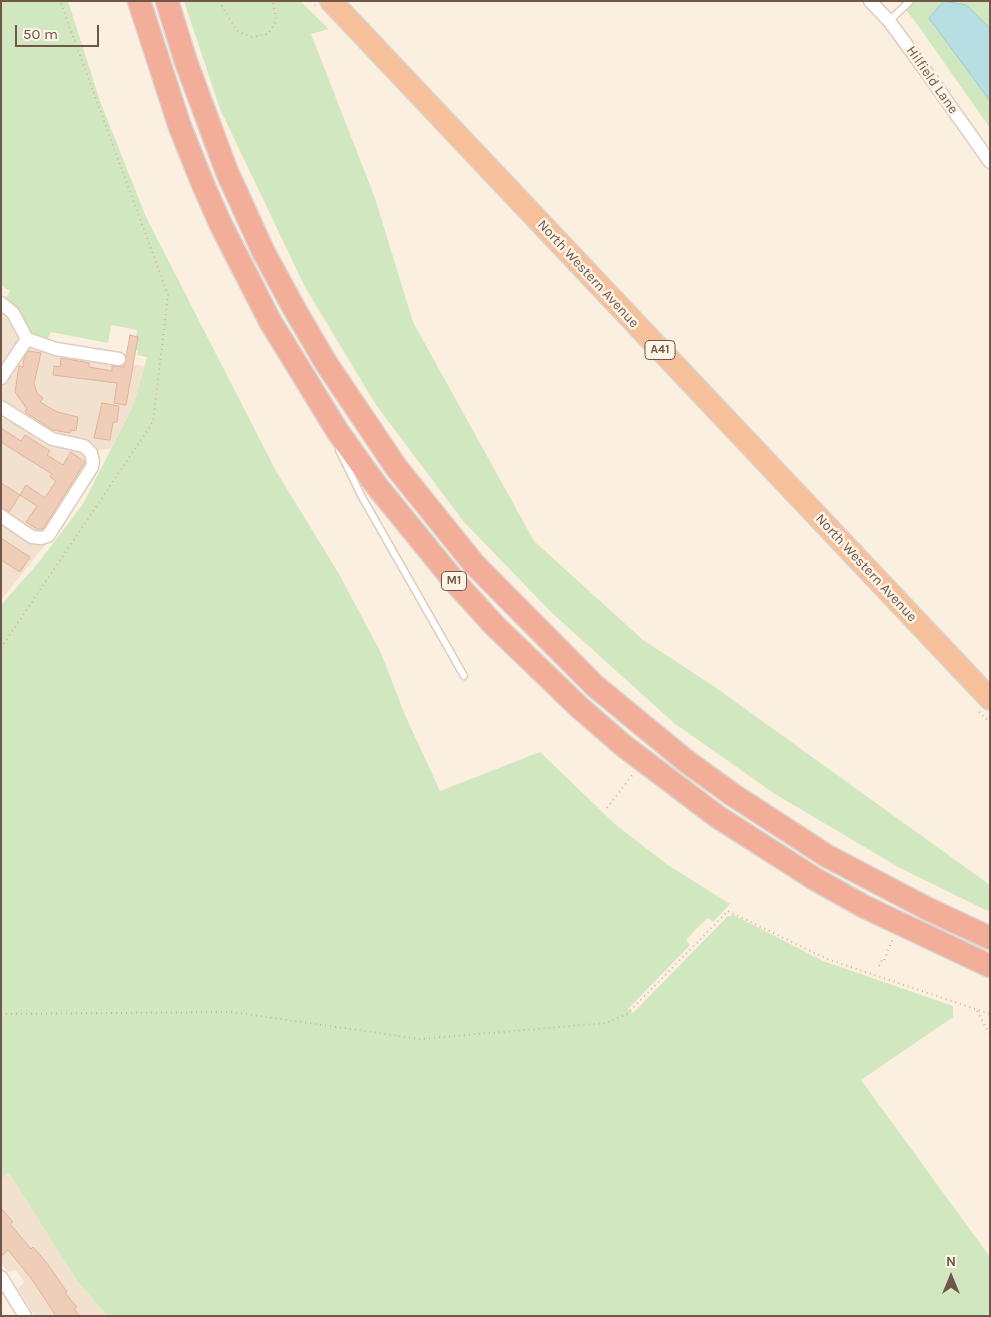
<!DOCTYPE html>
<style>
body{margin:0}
#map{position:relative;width:991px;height:1317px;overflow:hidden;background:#fbf0e0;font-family:Karla,sans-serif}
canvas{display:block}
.frame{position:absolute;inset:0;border:2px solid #705649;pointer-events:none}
.north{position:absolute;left:926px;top:1252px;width:50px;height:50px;-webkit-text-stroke:4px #fef4e6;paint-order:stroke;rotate:0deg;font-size:14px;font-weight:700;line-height:20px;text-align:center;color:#705649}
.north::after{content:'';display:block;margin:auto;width:18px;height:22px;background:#705649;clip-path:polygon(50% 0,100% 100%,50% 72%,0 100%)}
.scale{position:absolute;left:15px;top:25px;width:84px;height:22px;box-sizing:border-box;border:2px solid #705649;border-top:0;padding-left:6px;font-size:15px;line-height:18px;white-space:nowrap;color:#705649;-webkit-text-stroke:4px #fef4e6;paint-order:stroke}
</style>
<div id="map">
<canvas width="991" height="1317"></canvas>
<div class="frame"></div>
<div class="north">N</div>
<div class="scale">50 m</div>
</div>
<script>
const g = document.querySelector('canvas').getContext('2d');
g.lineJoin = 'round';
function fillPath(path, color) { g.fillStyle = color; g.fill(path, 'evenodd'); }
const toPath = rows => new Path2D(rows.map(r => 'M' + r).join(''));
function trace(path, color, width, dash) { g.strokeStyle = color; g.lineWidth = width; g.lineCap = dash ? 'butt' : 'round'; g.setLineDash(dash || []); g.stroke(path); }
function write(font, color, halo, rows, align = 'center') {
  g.font = font + ' Karla,sans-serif'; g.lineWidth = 5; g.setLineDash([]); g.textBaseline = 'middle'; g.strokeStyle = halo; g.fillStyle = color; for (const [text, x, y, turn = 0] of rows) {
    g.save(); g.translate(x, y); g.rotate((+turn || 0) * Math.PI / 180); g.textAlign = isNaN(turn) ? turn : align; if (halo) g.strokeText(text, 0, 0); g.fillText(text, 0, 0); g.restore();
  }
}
fillPath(toPath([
 [1,309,10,316,17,333,18,340,1,369],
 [30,345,54,353,144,366,133,406,111,448,97,451,92,443,83,438,55,435,1,402,1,384],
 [1,412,80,449,87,458,86,465,46,530,35,533,1,511],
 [1,522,36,543,46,544,1,600],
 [9,1173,78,1282,108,1316,35,1316,18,1289,24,1282,16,1270,8,1272,1,1263,1,1179]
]), '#f2e1cf');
fillPath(toPath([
 [1,1,68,1,100,101,146,217,276,471,339,574,381,653,405,715,440,791,540,752,616,825,668,865,730,904,713,922,708,918,699,926,686,940,690,945,628,1009,633,1013,728,916,734,915,823,961,953,1006,953,1017,861,1080,990,1257,990,1316,108,1316,78,1282,9,1173,1,1179,1,605,39,562,83,504,133,406,147,357,137,355,138,350,134,350,137,330,111,325,108,343,51,332,46,342,30,331,5,299,10,291,1,286],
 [184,1,300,1,329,29,311,34,375,198,413,322,534,541,643,640,712,685,990,885,990,912,900,868,775,794,674,723,552,613,464,522,376,405,305,287,220,109],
 [899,1,990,1,990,128,917,24]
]), '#d1e7c0');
const water = toPath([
 [944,1,966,5,990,28,990,101,929,18,944,1]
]);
fillPath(water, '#b6dee3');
trace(water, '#9dcdd5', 1);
const building = toPath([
 [130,335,138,337,126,405,114,403,117,383,53,375,54,366,60,367,61,358,89,363,89,367,112,371,112,366,124,367,130,335],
 [29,351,41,353,34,383,37,393,43,398,40,402,57,412,78,417,76,431,71,430,70,433,53,430,25,412,27,409,15,392,19,366,23,367,24,358,29,351],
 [102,403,119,406,117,422,113,422,110,440,94,438,102,403],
 [1,428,21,441,25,435,50,451,47,455,63,465,71,452,85,462,43,529,37,529,26,522,37,506,20,495,9,512,1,507,1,483,20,495,26,485,45,498,56,481,50,477,52,474,1,442,1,428],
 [1,538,30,557,20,572,1,560,1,538],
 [1,1208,13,1222,10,1224,31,1249,33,1247,47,1263,67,1292,65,1293,77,1307,74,1309,80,1316,56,1316,31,1278,8,1250,1,1256,1,1208]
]);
fillPath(building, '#efcdb9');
trace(building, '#e1b49a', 1);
const service = toPath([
 [889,21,910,1],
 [339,450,362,497,464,676]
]);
const minor = toPath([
 [870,1,889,21,917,59,990,162],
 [1,303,13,313,27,339,1,378],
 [27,339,56,349,119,359],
 [1,407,52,439,84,446,91,453,93,462,92,467,48,536,41,538,32,537,1,516],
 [1,1277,25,1316]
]);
const trunk = toPath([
 [331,1,990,699]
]);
const motorway = toPath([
 [139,1,180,127,202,182,221,225,270,321,338,432,376,485,455,582,494,625,579,707,624,746,718,817,815,879,865,907,990,966],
 [167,1,186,62,227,172,264,253,295,310,326,363,396,467,474,564,595,686,686,761,733,795,827,856,928,909,990,938]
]);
trace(service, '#deccbd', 9);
trace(minor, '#deccbd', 15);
trace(trunk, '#dad3d0', 24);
trace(motorway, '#dad3d0', 25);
trace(toPath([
 [219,1,237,31,252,37,268,34,272,28,276,21,273,1],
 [311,1,315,5],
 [1,648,153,422,168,295,60,1],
 [979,712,990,723],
 [607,808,633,774],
 [879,966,882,960,884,961,893,938],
 [977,1011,990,1035],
 [1,1014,232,1012,420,1039,606,1023,627,1014,728,911,827,959,990,1014]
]), '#d3b19d', 2, [1, 4]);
trace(service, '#fff', 6);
trace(minor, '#fff', 12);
trace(trunk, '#f6c09a', 21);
trace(motorway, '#f3ae99', 22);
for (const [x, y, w] of [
 [660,350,30],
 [454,581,25]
]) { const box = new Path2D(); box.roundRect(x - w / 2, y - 9.5, w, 19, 4); g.fillStyle = '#fef4e6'; g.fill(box); trace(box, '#705649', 1); }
write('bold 12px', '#705649', null, [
 ["A41",660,350],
 ["M1",454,581]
]);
write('14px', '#705649', '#fef4e6', [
 ["Hilfield Lane",932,80,55],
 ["North Western Avenue",588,274,47],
 ["North Western Avenue",866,568,47]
]);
</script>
